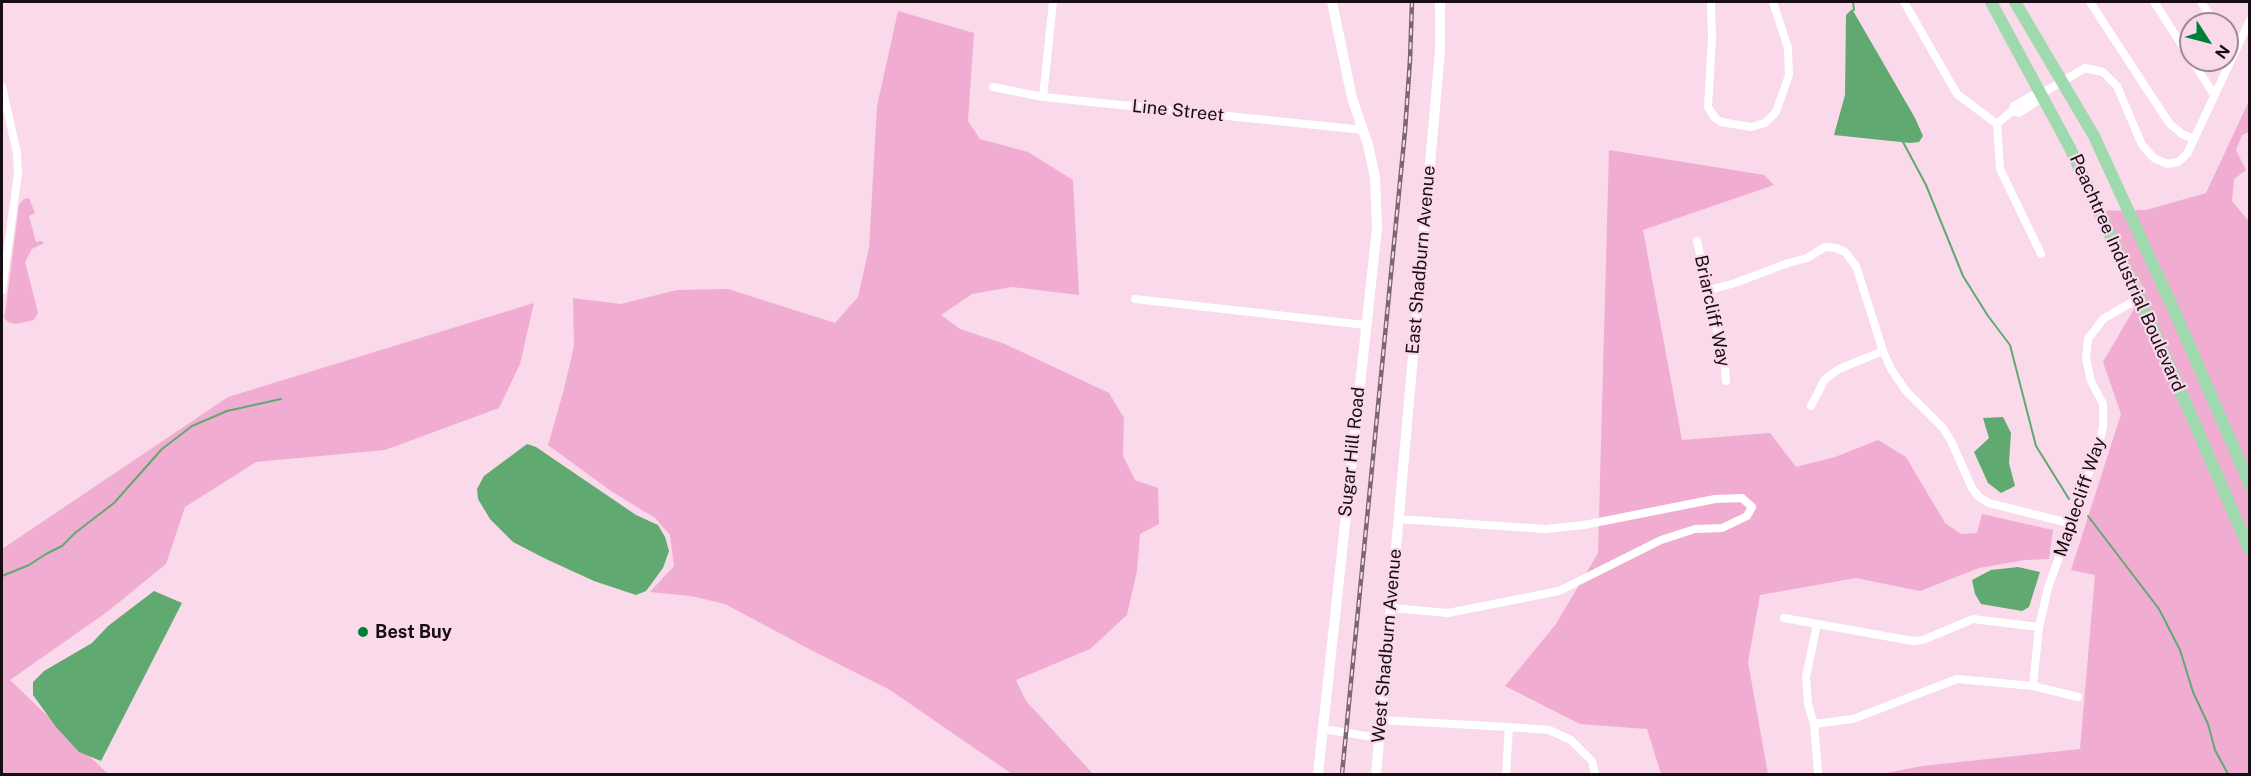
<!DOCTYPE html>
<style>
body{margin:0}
#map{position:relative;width:2251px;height:776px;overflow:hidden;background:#f9d9ea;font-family:"Public Sans",sans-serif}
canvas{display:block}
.frame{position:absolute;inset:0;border:3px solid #180d13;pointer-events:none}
.north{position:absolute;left:2179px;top:12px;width:60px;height:60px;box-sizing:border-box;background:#f9d9ea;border:2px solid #9f8794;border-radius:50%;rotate:126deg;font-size:16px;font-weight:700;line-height:24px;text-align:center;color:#180d13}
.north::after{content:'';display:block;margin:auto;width:21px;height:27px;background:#017f38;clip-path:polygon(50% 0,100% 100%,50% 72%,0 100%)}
</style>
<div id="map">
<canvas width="2251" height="776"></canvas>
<div class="frame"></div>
<div class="north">N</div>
</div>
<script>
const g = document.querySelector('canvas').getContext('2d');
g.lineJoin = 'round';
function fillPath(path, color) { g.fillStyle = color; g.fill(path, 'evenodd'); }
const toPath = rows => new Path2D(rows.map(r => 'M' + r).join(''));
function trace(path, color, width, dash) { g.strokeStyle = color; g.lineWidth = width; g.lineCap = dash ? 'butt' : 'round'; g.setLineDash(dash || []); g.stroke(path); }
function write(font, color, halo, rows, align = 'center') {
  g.font = font + ' "Public Sans",sans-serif'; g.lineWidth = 4.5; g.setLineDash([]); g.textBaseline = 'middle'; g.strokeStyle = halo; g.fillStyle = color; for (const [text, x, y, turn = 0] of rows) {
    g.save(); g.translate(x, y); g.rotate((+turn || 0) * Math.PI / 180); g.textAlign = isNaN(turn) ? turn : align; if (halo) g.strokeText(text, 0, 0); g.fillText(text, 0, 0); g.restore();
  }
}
fillPath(toPath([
 [898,11,974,33,968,121,980,139,1028,152,1073,180,1079,295,1012,287,972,294,941,315,960,329,1005,344,1109,393,1124,418,1123,456,1135,480,1158,488,1159,524,1140,534,1137,571,1127,615,1090,649,1016,680,1026,701,1093,774,1012,774,890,690,811,650,725,604,691,596,650,592,674,566,670,535,655,518,611,491,548,445,563,393,574,346,573,298,621,304,677,290,728,289,835,323,858,297,869,248,877,106],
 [2249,101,2249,132,2242,135,2236,150,2246,170,2234,179,2232,201,2247,219,2250,219,2249,774,1880,774,1923,766,2080,749,2095,575,2071,570,2121,414,2103,362,2145,290,2093,211,2146,210,2206,193],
 [1609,150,1764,175,1774,185,1643,230,1682,440,1770,433,1796,467,1835,457,1878,440,1906,457,1945,523,1961,534,1977,533,1982,514,2053,530,2049,559,2025,560,1979,568,1920,591,1856,578,1760,595,1748,662,1768,774,1661,774,1647,729,1580,724,1505,686,1556,624,1598,553],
 [29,198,35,213,29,216,36,242,42,241,44,243,32,249,25,262,38,313,34,320,16,324,8,322,4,318,5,314,19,205,24,199],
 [534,303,520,364,499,408,385,450,256,462,185,507,166,564,107,612,10,680,108,774,2,774,2,549,228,397]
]), '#f0add1');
fillPath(toPath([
 [1852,9,1915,118,1923,136,1919,142,1910,143,1834,135,1845,95,1846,15],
 [2003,417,2011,433,2009,463,2015,486,2001,493,1988,483,1974,452,1989,438,1983,418],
 [527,444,536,447,636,515,658,525,665,537,669,551,663,568,646,591,636,595,594,581,546,559,513,542,490,519,478,499,477,489,484,476],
 [2018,567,2040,572,2029,607,2022,611,1981,604,1975,594,1972,580,1991,570],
 [154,591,182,603,101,761,79,752,56,727,33,695,33,682,44,671,92,643,108,626]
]), '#60a970');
trace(toPath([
 [1853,2,1854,10],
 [1903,142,1926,185,1963,276,1988,316,2010,345,2036,446,2069,499],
 [2088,516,2159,609,2180,650,2193,692,2208,724,2215,750,2228,774],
 [2,576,29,565,46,554,62,546,75,533,114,503,162,449,192,426,227,411,281,399]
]), '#60a970', 2);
trace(toPath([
 [1711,2,1712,38,1708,107,1715,118,1721,122,1751,127,1765,123,1776,112,1789,75,1788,48,1773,2],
 [1904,2,1957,94,1997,124],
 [2090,2,2169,123,2182,134,2194,139],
 [2154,2,2191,59],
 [2201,2,2216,24],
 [2227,42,2234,53],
 [2192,60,2214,95],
 [2,87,17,153,18,174,2,290],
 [993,87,1043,97,1364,130],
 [1043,97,1053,2],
 [2012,111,2019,113,2036,102,2039,95],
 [1997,124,2012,111,2014,106,2033,95,2039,95,2085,68,2103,72,2117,86,2142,145,2154,158,2167,164,2178,162,2187,154,2250,20],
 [1997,124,2000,169,2041,254],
 [1697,241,1725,366,1726,381],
 [1709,290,1735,283,1788,263,1807,258,1825,247,1836,248,1845,252,1856,266,1883,351,1891,369,1906,391,1943,428,1951,441,1972,488,1979,497,1989,503,2072,524],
 [1135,299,1365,325],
 [1811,406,1825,379,1839,369,1883,351],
 [1391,608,1448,613,1559,591,1661,540,1695,529,1722,528,1747,516,1752,507,1742,498,1715,499,1584,525,1545,529,1398,519],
 [1784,618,1913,641,1923,640,1973,619,2039,627],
 [1817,624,1806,677,1808,704,1814,724,1818,773],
 [2033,686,2039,627,2048,588,2098,448,2103,427,2103,404,2091,381,2086,359,2088,339,2103,319,2139,298],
 [1381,720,1509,727],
 [1814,724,1853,719,1957,679,2033,686,2078,697],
 [1323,729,1379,738],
 [1506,774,1509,727,1549,730,1571,740,1592,761,1595,774]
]), '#fff', 8);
trace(toPath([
 [1318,774,1377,228,1375,177,1368,145,1352,98,1332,2],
 [1376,774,1440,51,1440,2]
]), '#fff', 10);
trace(toPath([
 [1991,2,2070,148,2154,330,2250,551],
 [2015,2,2094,136,2178,319,2250,485]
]), '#9edaad', 12);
const rail = toPath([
 [1342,774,1405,131,1410,60,1412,2]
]);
trace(rail, '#7b6671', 4.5);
trace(rail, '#f9d9ea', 2, [7]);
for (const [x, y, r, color] of [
 [363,632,6,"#017f38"]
]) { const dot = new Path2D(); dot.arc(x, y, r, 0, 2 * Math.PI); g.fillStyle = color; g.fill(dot); trace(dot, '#f9d9ea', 2); }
write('18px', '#180d13', '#f9d9ea', [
 ["Line Street",1178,111,6],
 ["East Shadburn Avenue",1421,260,-85],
 ["Peachtree Industrial Boulevard",2127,273,66],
 ["Briarcliff Way",1712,311,78],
 ["Sugar Hill Road",1352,452,-84],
 ["Maplecliff Way",2080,497,-71],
 ["West Shadburn Avenue",1387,646,-85]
]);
write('bold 18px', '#180d13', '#f9d9ea', [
 ["Best Buy",375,632]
], 'left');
</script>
